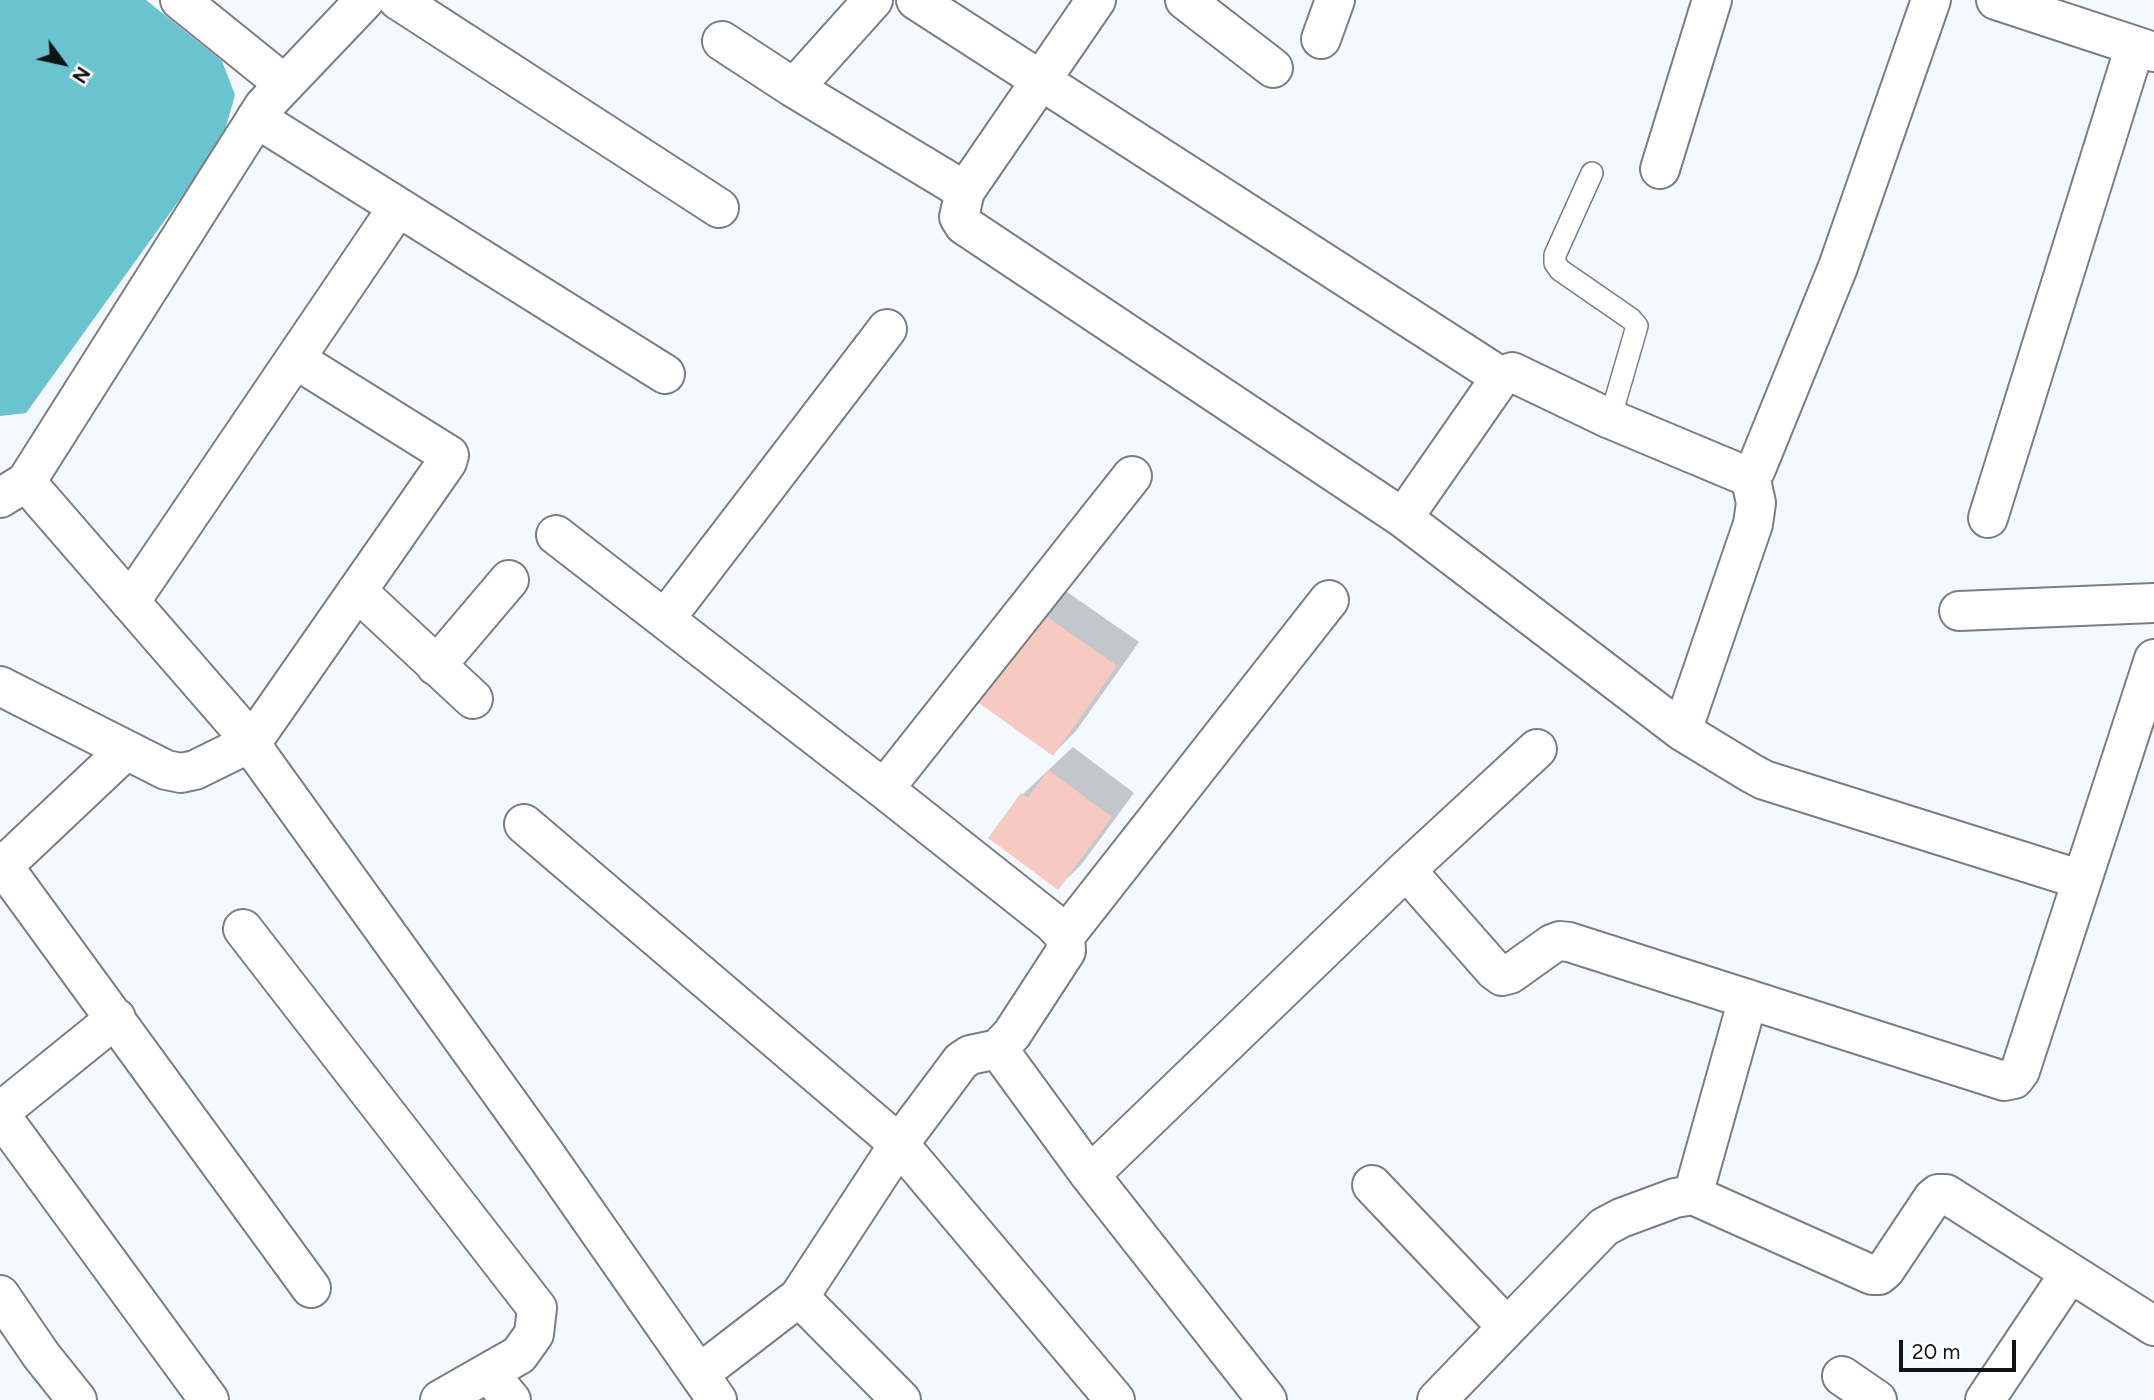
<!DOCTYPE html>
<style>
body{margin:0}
#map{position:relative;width:2154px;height:1400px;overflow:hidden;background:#f4f9ff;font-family:Figtree,sans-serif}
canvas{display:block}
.north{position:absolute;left:28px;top:28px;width:70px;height:70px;-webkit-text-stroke:5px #fff;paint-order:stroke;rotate:123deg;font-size:19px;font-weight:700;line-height:28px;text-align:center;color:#121315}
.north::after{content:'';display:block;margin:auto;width:24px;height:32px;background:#121315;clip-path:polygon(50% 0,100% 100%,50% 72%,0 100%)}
.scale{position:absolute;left:1899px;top:1340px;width:117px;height:32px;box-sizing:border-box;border:4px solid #121315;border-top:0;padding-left:9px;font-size:21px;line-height:24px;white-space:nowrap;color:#121315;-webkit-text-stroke:5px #fff;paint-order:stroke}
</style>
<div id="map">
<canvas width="2154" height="1400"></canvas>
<div class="north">N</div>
<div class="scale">20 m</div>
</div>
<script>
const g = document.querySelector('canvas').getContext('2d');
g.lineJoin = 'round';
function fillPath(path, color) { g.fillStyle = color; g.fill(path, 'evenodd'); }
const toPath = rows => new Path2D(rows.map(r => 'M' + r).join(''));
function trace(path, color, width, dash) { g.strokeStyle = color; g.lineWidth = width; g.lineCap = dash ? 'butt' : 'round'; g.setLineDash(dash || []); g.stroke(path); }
fillPath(toPath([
 [0,0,146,0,222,61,235,95,222,141,26,413,0,416]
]), '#69c4cf');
fillPath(toPath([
 [1057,585,1139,642,1076,731,1053,754,972,696],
 [1073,747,1134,793,1081,865,1057,888,991,838,1023,794]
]), '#0003');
fillPath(toPath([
 [1033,607,1117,666,1053,756,969,696],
 [1048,770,1112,817,1058,890,988,838,1021,793,1028,798]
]), '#f6cac0');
const lane = toPath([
 [1592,173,1555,255,1555,263,1560,270,1631,319,1637,326,1610,419]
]);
const street = toPath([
 [180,0,283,83],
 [398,0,719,208],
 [916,0,1501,377],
 [1096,0,965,191,959,217,964,225,1403,518,1682,731,1751,773,1764,780,2082,880],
 [1185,0,1273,68],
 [1996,0,2154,52],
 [1321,39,1335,0],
 [722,41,794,88,965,191],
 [794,88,873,0],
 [256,118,665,374],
 [1660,169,1712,0],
 [26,482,252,742,259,756,541,1148,717,1400],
 [0,498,26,482,264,106,365,0],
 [1403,518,1501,377,1512,372,1610,419,1739,473,1750,475,1756,469,1838,267,1931,0],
 [1988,518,2135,46],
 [556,535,884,789,1053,923,1065,936,1066,951,1012,1034,998,1049],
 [357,591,473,699],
 [130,602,398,207],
 [1959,611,2154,603],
 [665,619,887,329],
 [436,666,509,580],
 [0,686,166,770,181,773,195,770,252,742,447,462,449,455,295,359],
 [1682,731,1753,524,1756,503,1750,475],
 [884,789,1132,476],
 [524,824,899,1144,1115,1400],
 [3,866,311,1288],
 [0,869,126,750],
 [1406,870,1494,970,1502,976,1510,974,1552,944,1560,941,1569,942,2004,1081,2014,1079,2020,1071,2154,659],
 [243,929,537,1308,534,1334,519,1355,496,1368,495,1375,497,1383,511,1400],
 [1065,936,1329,600],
 [116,1018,5,1108,1,1114,4,1120,209,1400],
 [1090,1175,1406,870,1537,749],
 [1372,1185,1507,1327],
 [1693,1195,1748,999],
 [0,1295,41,1355,77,1400],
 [799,1297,901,1400],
 [699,1374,799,1297,899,1144,961,1061,970,1055,998,1049,1090,1175,1267,1400],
 [1842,1376,1877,1400],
 [440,1400,496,1368],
 [1437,1400,1604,1227,1621,1218,1675,1198,1693,1195,1872,1275,1879,1275,1885,1270,1933,1198,1938,1194,1946,1194,2154,1326],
 [1985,1400,2070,1273]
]);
trace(lane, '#7a7e83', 24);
trace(street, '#7a7e83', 42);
trace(lane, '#fff', 21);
trace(street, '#fff', 38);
</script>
